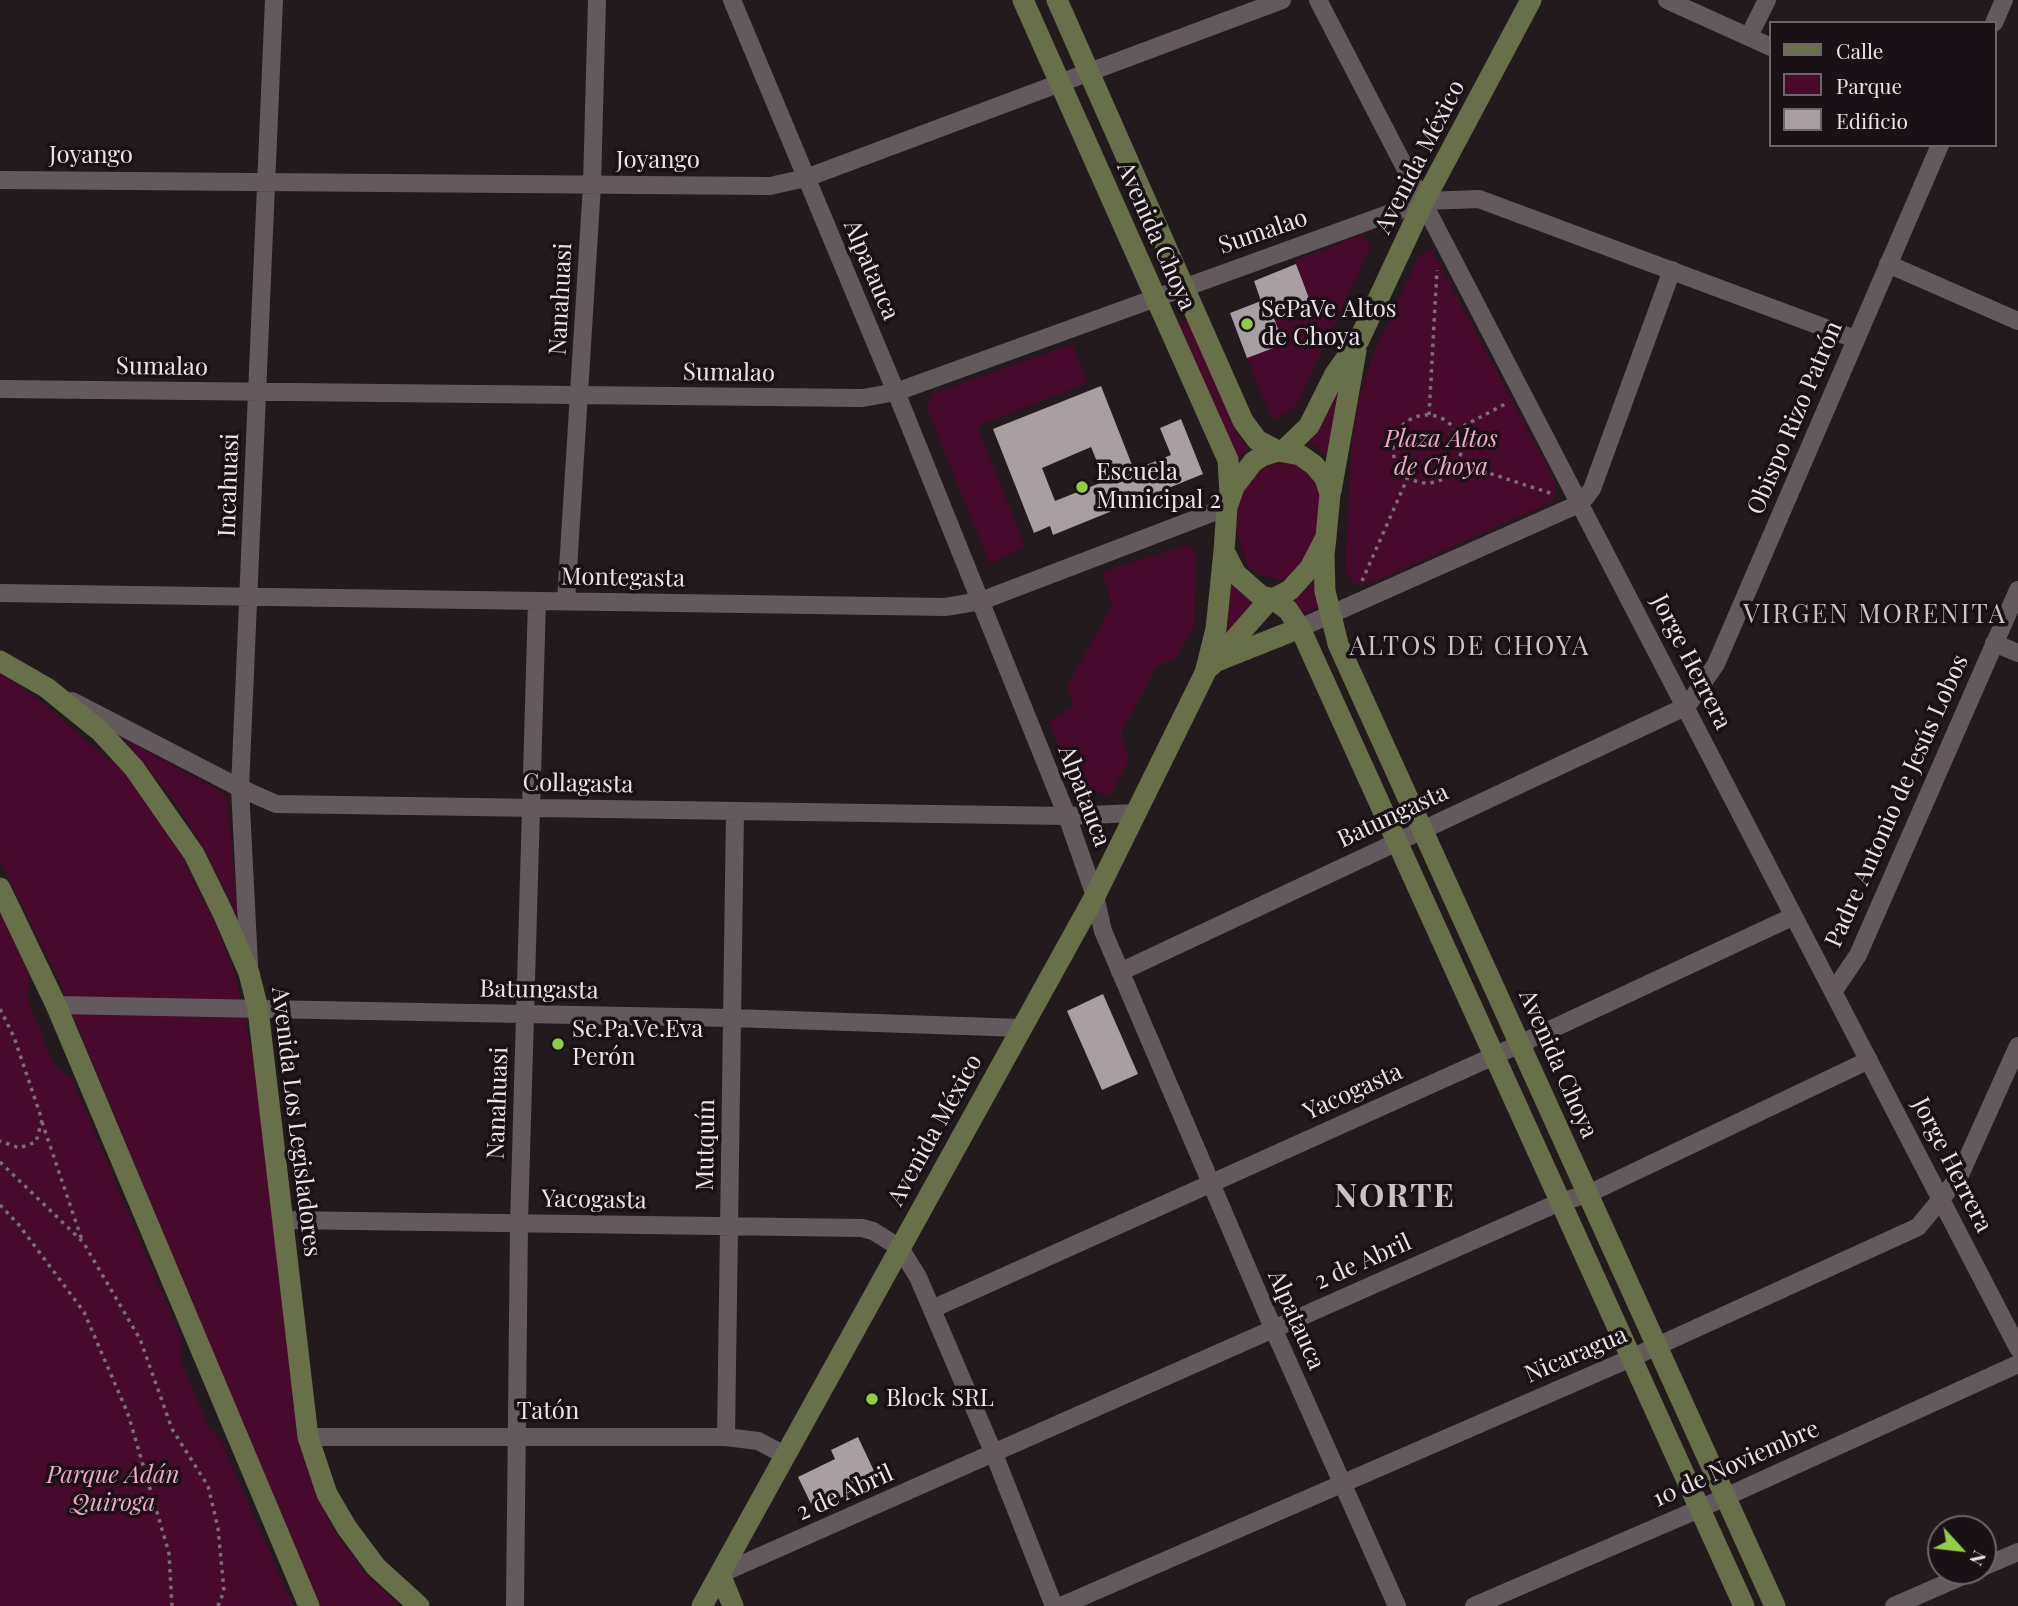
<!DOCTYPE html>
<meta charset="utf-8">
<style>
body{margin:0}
#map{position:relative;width:2018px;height:1606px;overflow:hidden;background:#231a1e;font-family:"Playfair Display",serif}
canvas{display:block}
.legend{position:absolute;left:1769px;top:21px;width:228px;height:126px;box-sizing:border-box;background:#191115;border:2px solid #6d6569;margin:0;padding:9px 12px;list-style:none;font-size:21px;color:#eae4e6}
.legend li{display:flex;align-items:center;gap:14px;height:35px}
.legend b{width:35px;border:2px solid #6d6569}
.north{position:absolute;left:1927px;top:1515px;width:70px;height:70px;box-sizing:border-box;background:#191115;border:2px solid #6d6569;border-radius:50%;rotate:117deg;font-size:19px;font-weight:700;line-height:28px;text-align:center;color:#eae4e6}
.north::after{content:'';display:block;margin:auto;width:24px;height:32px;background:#90cd40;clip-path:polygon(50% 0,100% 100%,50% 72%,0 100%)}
</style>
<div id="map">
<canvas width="2018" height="1606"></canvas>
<ul class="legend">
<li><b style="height:9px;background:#677048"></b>Calle</li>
<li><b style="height:19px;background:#480a2c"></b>Parque</li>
<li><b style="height:19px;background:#a99ea2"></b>Edificio</li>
</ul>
<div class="north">N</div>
</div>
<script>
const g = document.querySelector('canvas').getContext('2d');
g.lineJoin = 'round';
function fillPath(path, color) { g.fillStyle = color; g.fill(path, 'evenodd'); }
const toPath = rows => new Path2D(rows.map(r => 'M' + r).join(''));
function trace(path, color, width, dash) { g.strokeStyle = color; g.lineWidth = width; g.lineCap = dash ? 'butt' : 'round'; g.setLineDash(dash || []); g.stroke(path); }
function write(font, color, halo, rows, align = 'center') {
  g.font = font + ' "Playfair Display",serif'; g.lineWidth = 7; g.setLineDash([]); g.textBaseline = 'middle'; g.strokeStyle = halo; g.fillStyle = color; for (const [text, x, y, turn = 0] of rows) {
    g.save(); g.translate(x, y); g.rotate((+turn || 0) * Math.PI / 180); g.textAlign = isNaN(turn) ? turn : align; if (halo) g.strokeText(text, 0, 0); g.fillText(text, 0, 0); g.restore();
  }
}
fillPath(toPath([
 [1361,235,1371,246,1295,408,1272,420,1247,358,1283,344,1273,316,1310,301,1295,261],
 [1432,250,1555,481,1556,495,1549,503,1369,584,1354,583,1345,570,1351,451,1359,397,1373,354,1419,255],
 [1188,319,1237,434,1249,448,1237,461,1179,323],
 [1072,344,1088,383,977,426,1025,546,990,564,927,408,932,394],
 [1344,374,1330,460,1314,445,1306,442],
 [1278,461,1298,464,1313,478,1319,493,1321,520,1310,556,1287,578,1280,580,1261,576,1248,567,1236,530,1238,504,1243,493,1261,469],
 [1187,545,1196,552,1194,625,1176,658,1157,666,1121,733,1129,760,1110,795,1074,787,1049,721,1074,706,1067,687,1112,604,1102,572],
 [1227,577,1254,603,1224,637],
 [1315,579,1319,607,1302,614,1287,600,1306,590],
 [0,673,38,699,125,773,182,856,213,918,235,973,254,1061,297,1438,316,1495,334,1531,364,1572,400,1606,318,1606,57,977,0,860],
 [123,738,222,792,227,799,238,918,207,854,175,802],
 [0,912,30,975,27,999,55,1066,72,1079,181,1338,181,1360,208,1427,221,1440,293,1606,0,1606]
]), '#480a2c');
fillPath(toPath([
 [1296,264,1310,301,1273,316,1284,344,1247,358,1230,313,1261,301,1254,281],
 [1101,386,1134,470,1171,455,1160,428,1181,419,1203,474,1053,535,1050,526,1034,533,993,429],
 [1091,447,1105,481,1055,501,1042,468],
 [1103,994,1138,1074,1102,1090,1067,1011],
 [858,1437,875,1473,848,1486,851,1493,814,1510,798,1477,835,1459,831,1450]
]), '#a99ea2');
trace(toPath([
 [1429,415,1437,270],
 '1393 449a34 34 0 1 1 68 0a34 34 0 1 1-68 0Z',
 [1456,430,1507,403],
 [1458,463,1553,494],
 [1362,581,1408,477],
 [0,1009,14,1037,42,1120,36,1142,19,1148,0,1141],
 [42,1122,82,1240],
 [0,1162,83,1242,140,1339,172,1429,208,1486,218,1528,224,1591,218,1606],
 [0,1205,19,1225,84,1312,128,1414,169,1553,172,1606]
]), '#777073', 3.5, [3.5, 5]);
trace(toPath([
 [732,0,896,392,1067,816,1095,896,1103,931,1273,1328,1397,1606],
 [1318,0,2018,1348],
 [1667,0,1771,47],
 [1994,23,2004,0],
 [1749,36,1767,0],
 [0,180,770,186,806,178,1282,0],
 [1888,264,2018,321],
 [0,389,863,398,896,392,1424,201,1479,199,1855,339],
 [0,593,945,607,981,601,1227,507],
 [566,601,592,185,597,0],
 [1300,628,1581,503,1592,489,1672,270],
 [1994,643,2018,653],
 [72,701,240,788,276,804,1067,816,1136,813],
 [249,965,240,788,274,0],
 [1120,972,1687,706,1716,664,1940,145],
 [1833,992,1858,955,2018,590],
 [56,1005,732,1018,1021,1028],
 [283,1220,862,1228,873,1231,900,1248,918,1277,994,1454,1054,1606],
 [932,1309,1494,1056,1792,917],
 [308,1437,726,1437,758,1441,785,1455],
 [726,1437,735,811],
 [1983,1567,2018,1552],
 [720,1574,1560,1202,1588,1194,1869,1060],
 [515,1606,519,1223,537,601],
 [1061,1606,1631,1358,1918,1227,1959,1177,2018,1046],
 [1474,1606,1699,1509,2018,1364],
 [1894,1606,1974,1571]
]), '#645a5e', 18);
trace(toPath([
 [1023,0,1228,460,1230,495],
 [1057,0,1243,421,1257,440,1278,451],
 [1283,451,1309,426,1335,374,1359,340,1424,201,1531,0],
 [1331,491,1356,351],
 [1326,537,1310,568,1290,590,1273,599,1261,596,1236,574,1224,551,1227,507,1234,487,1253,462,1262,456,1278,451,1300,455,1314,465,1325,478,1330,494,1326,537,1324,555,1325,591,1338,644,1775,1606],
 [1273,599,1288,610,1300,628,1744,1606],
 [0,661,47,688,100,731,134,768,194,854,223,913,249,973,258,1009,308,1437,327,1494,347,1528,376,1567,419,1606],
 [1217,661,1300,628],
 [1211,666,1270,599],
 [0,888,56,1005,309,1606],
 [720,1574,733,1606],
 [702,1606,1095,896,1205,673,1216,629,1224,551]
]), '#677048', 21);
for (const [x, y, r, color] of [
 [1247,324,7,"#90cd40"],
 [1082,487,7,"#90cd40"],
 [558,1044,7,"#90cd40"],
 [872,1399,7,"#90cd40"]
]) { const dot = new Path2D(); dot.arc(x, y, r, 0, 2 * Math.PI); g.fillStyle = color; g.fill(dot); trace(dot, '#191115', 2.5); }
write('24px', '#eae4e6', '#191115', [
 ["Joyango",91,156],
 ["Avenida México",1420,157,-63],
 ["Joyango",658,161],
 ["Sumalao",1263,232,-19],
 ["Avenida Choya",1156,236,66],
 ["Alpatauca",871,270,67],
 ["Nanahuasi",561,299,-87],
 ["Sumalao",162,367,1],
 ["Sumalao",729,373,1],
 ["Obispo Rizo Patrón",1795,418,-67],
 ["Incahuasi",229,485,-88],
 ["Montegasta",623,578,1],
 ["Jorge Herrera",1691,662,63],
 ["Collagasta",578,784,1],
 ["Alpatauca",1084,796,69],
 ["Padre Antonio de Jesús Lobos",1897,801,-66],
 ["Batungasta",1393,816,-25],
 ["Batungasta",539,990,1],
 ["Avenida Choya",1558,1064,66],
 ["Yacogasta",1353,1092,-24],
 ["Nanahuasi",498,1103,-88],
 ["Avenida Los Legisladores",296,1122,83],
 ["Avenida México",935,1130,-61],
 ["Mutquín",706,1145,-89],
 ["Jorge Herrera",1952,1165,63],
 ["Yacogasta",594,1200,1],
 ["2 de Abril",1363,1262,-24],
 ["Alpatauca",1296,1320,66],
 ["Nicaragua",1576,1355,-23],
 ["Tatón",548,1412],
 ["10 de Noviembre",1736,1464,-24],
 ["2 de Abril",845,1493,-24]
]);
write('24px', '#eae4e6', '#191115', [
 ["SePaVe Altos",1261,310],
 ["de Choya",1261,338],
 ["Escuela",1096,473],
 ["Municipal 2",1096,501],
 ["Se.Pa.Ve.Eva",572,1030],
 ["Perón",572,1058],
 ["Block SRL",886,1399]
], 'left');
write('italic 24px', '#f1a7c6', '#191115', [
 ["Plaza Altos",1441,440],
 ["de Choya",1441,468],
 ["Parque Adán",113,1476],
 ["Quiroga",113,1504]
]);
g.letterSpacing = '2px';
write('26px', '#cbc0c4', '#191115', [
 ["VIRGEN MORENITA",1875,615],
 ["ALTOS DE CHOYA",1470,647]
]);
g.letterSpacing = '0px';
g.letterSpacing = '2px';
write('bold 32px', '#cbc0c4', '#191115', [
 ["NORTE",1395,1197]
]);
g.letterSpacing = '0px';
</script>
